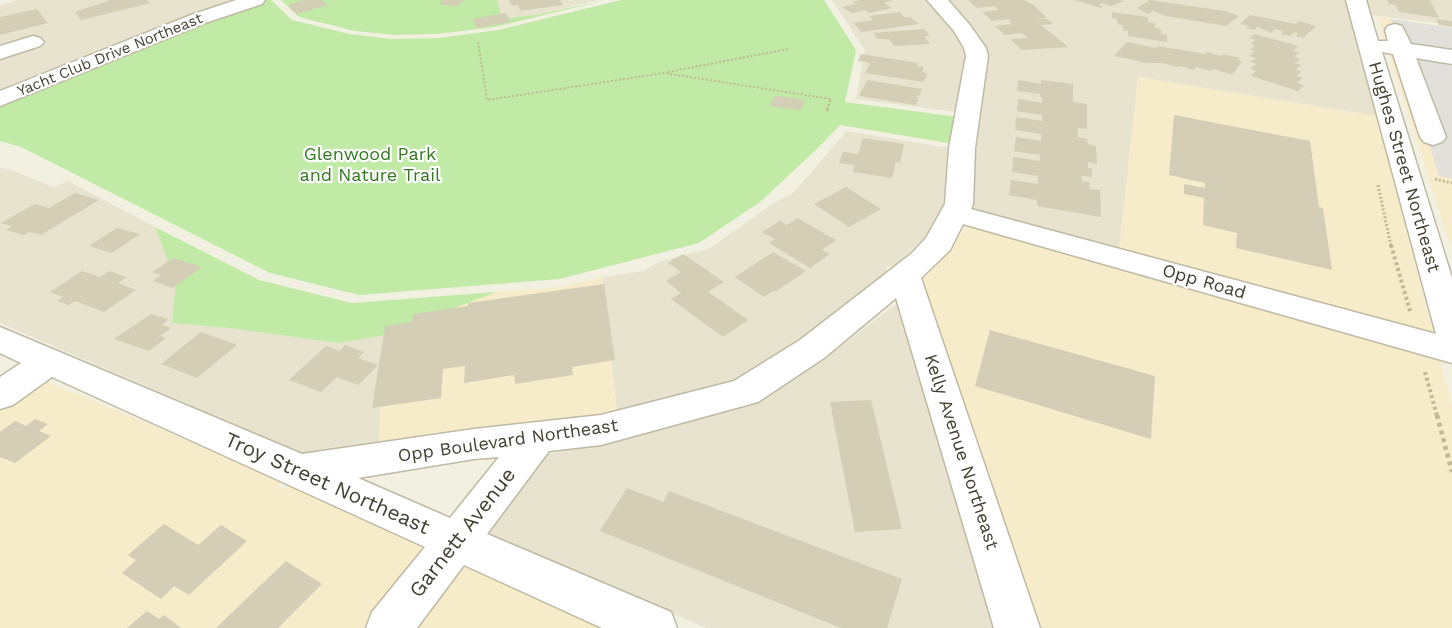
<!DOCTYPE html>
<style>
body{margin:0}
canvas{display:block;background:#f2f0e1}
</style>
<canvas width="1452" height="628"></canvas>
<script>
const g = document.querySelector('canvas').getContext('2d');
g.lineJoin = 'round';
function fillPath(path, color) { g.fillStyle = color; g.fill(path, 'evenodd'); }
const toPath = rows => new Path2D(rows.map(r => 'M' + r).join(''));
function trace(path, color, width, dash) { g.strokeStyle = color; g.lineWidth = width; g.lineCap = dash ? 'butt' : 'round'; g.setLineDash(dash || []); g.stroke(path); }
function write(font, color, halo, rows, align = 'center') {
  g.font = font + ' "Work Sans",sans-serif'; g.lineWidth = 4.5; g.setLineDash([]); g.textBaseline = 'middle'; g.strokeStyle = halo; g.fillStyle = color; for (const [text, x, y, turn = 0] of rows) {
    g.save(); g.translate(x, y); g.rotate((+turn || 0) * Math.PI / 180); g.textAlign = isNaN(turn) ? turn : align; if (halo) g.strokeText(text, 0, 0); g.fillText(text, 0, 0); g.restore();
  }
}
fillPath(toPath([
 [17,0,238,0,153,28,0,92,0,6],
 [497,0,598,0,540,14,502,19],
 [832,0,927,0,951,28,966,55,956,112,856,99,865,50],
 [947,0,1345,0,1376,116,1139,77,1119,250,973,210,976,151,989,57,987,49,972,28],
 [1367,0,1452,0,1452,25,1372,15],
 [847,131,949,148,945,201,924,238,894,267,886,266,888,272,798,341,734,382,617,412,602,277,643,271,661,261,710,248,774,203,794,192],
 [0,168,9,169,53,187,68,181,155,227,176,282,172,323,230,328,338,343,383,335,379,445,308,456,0,323],
 [897,303,993,628,706,628,487,534,546,455,572,448,608,443,759,402,826,358]
]), '#e7e3cf');
fillPath(toPath([
 [1378,17,1452,28,1452,251,1380,27],
 [1138,77,1376,116,1434,337,1119,250],
 [966,224,1439,357,1452,407,1452,628,1041,628,922,280,953,248],
 [602,277,617,412,597,417,541,424,530,420,525,425,379,445,383,335,496,292,561,287],
 [43,380,161,429,279,482,278,489,292,487,427,549,363,628,0,628,0,409],
 [463,566,602,628,416,628]
]), '#f7ecca');
fillPath(toPath([
 [263,0,271,0,292,20,350,34,392,39,438,38,498,30,621,0,824,0,856,50,845,102,958,117,954,144,840,125,819,147,760,202,699,243,559,279,359,295,270,273,21,147,0,141,0,104,166,35],
 [281,0,497,0,502,19,540,14,606,0,495,27,437,34,394,35,355,31,299,17],
 [155,227,259,280,352,303,496,292,384,335,338,343,230,328,172,323,176,282]
]), '#c0eaa6');
fillPath(toPath([
 [1391,19,1452,28,1452,179,1439,176]
]), '#e2e0db');
fillPath(toPath([
 [110,0,147,0,150,3,81,20,75,12],
 [305,0,321,0,328,5,297,14,289,8,291,7,288,5],
 [443,0,464,0,456,6,438,4],
 [509,0,560,0,563,5,520,11,518,5,512,6],
 [860,0,892,0,884,3,892,8,869,13,865,10,852,13,842,7,856,4,852,2],
 [968,0,1024,0,1034,5,1047,18,1033,19,1047,19,1053,24,1041,25,1068,47,1022,50,1010,39,1028,38,1022,33,1005,35,995,26,1012,24,1009,21,1012,21,1009,19,992,21,982,12,999,10,994,6,977,8],
 [1074,0,1119,0,1124,1,1112,6,1101,3,1098,5,1103,6,1101,8],
 [1150,0,1224,11,1239,16,1226,26,1165,16,1153,11,1148,14,1137,8],
 [1387,0,1430,0,1439,18,1399,12,1396,5,1389,4],
 [37,9,48,23,0,35,0,17],
 [900,12,904,17,910,17,919,24,862,32,853,23,873,20,869,16],
 [1112,12,1148,17,1148,22,1155,23,1155,28,1161,29,1161,34,1167,35,1167,42,1128,36,1128,31,1123,30,1123,25,1117,24,1117,19,1112,18],
 [505,13,511,22,477,28,472,19],
 [1250,15,1296,24,1299,21,1316,26,1303,38,1296,36,1298,33,1295,32,1290,36,1281,34,1283,31,1275,29,1271,33,1258,27,1254,30,1247,28,1249,26,1240,24],
 [1436,19,1452,21,1452,27,1439,25],
 [924,29,930,36,924,36,930,44,894,46,889,39,877,39,873,33],
 [1255,34,1298,46,1293,51,1299,52,1294,57,1300,59,1295,63,1301,65,1296,70,1302,71,1296,76,1303,78,1297,83,1304,85,1298,91,1251,76,1256,71,1250,69,1256,64,1250,62,1256,58,1249,56,1255,51,1250,50,1255,45,1250,44,1256,40,1249,38],
 [1127,42,1156,48,1158,46,1205,54,1207,52,1222,56,1223,54,1240,58,1238,60,1242,61,1234,73,1230,74,1213,69,1211,71,1196,67,1194,70,1179,66,1178,67,1162,63,1147,63,1114,56],
 [861,54,918,63,917,67,924,67,922,72,927,73,924,82,865,73,870,63,858,61],
 [867,80,922,89,919,96,913,96,919,97,916,105,859,96],
 [1018,80,1041,84,1041,80,1073,84,1073,102,1087,104,1087,129,1078,128,1078,137,1087,139,1088,144,1096,146,1097,164,1088,162,1088,168,1092,168,1092,177,1082,176,1082,181,1089,182,1090,189,1100,190,1101,217,1037,206,1037,200,1009,195,1011,180,1038,184,1038,176,1012,172,1013,157,1040,161,1040,155,1014,151,1016,137,1041,141,1041,134,1015,130,1016,117,1042,121,1042,115,1017,111,1018,99,1043,103,1040,94,1017,91],
 [775,96,785,97,805,100,801,110,769,106],
 [1174,115,1310,141,1319,207,1323,208,1332,270,1236,248,1237,233,1203,225,1204,198,1184,194,1184,184,1205,188,1205,183,1169,175],
 [863,138,904,144,900,163,896,162,892,178,853,172,855,165,839,163,843,152,858,154],
 [846,187,881,209,849,227,814,204],
 [75,193,99,200,41,235,29,232,24,235,6,230,12,226,1,223,35,204,49,208],
 [797,218,836,240,822,250,830,254,810,268,769,243,775,239,762,232,780,221,787,225],
 [117,228,140,234,112,253,89,246],
 [773,252,806,271,775,292,773,291,764,297,735,277],
 [683,254,724,282,708,292,748,320,723,337,671,299,681,293,666,281,681,272,668,263],
 [173,258,202,267,173,288,153,281,161,275,152,272],
 [82,271,100,277,109,271,127,277,118,283,136,290,104,312,75,301,68,305,57,301,63,297,50,292],
 [604,284,615,360,572,367,573,375,515,384,514,375,464,383,465,366,443,369,441,398,372,408,385,326,412,322,413,314,468,306,468,303],
 [151,314,168,319,162,325,171,328,160,336,166,338,149,351,114,339],
 [990,330,1155,376,1151,439,975,386],
 [201,332,237,345,197,378,161,364],
 [345,345,364,352,358,358,378,365,358,385,337,377,321,392,289,380,326,346,339,351],
 [871,400,902,529,855,532,830,402],
 [35,419,48,424,39,431,51,436,15,463,0,457,0,432,15,421,26,426],
 [627,488,663,502,669,491,902,579,887,628,841,628,600,531],
 [164,524,198,545,221,525,247,541,189,595,174,586,161,599,122,573,136,560,128,555],
 [286,561,322,584,278,628,216,628],
 [147,611,159,619,164,615,181,628,127,628]
]), '#d4ceb6');
const minor = toPath([
 [236,0,265,0,262,4,205,23,0,106,0,91,191,15,236,0],
 [927,0,948,0,969,24,986,48,988,56,975,148,973,204,971,209,1436,334,1346,0,1366,0,1378,41,1388,41,1385,30,1388,26,1395,24,1402,26,1411,44,1452,50,1452,64,1416,58,1446,137,1442,142,1433,145,1424,142,1420,137,1393,54,1382,52,1452,278,1452,363,963,224,950,250,921,278,1040,628,994,628,896,298,824,358,758,402,601,445,549,451,487,534,671,612,677,628,602,628,464,565,417,628,366,628,372,612,425,547,52,377,13,405,0,409,0,377,21,363,0,353,0,327,302,454,474,429,601,415,734,381,800,340,911,254,926,238,945,204,949,148,966,56,964,48,954,31,927,0],
 [499,457,450,518,358,478,474,459,499,457],
 [33,36,40,38,44,42,40,46,0,59,0,46,33,36]
]);
trace(minor, '#bebaa4', 3);
trace(toPath([
 [478,42,487,100,664,73,831,99,827,110],
 [668,72,788,49]
]), '#c1b994', 2, [2, 2]);
trace(toPath([
 [827,111,828,108],
 [1435,179,1452,183],
 [1378,185,1391,246]
]), '#c1b994', 3, [2, 2]);
trace(toPath([
 [1391,245,1410,311],
 [1425,372,1437,416]
]), '#c1b994', 4, [3, 3]);
trace(toPath([
 [1437,415,1452,472]
]), '#c1b994', 4.5, [4, 4]);
fillPath(minor, '#fff');
write('15px', '#444032', '#fff', [
 ["Yacht Club Drive Northeast",110,55,-22]
]);
write('18px', '#347922', '#fff', [
 ["Glenwood Park",370,155],
 ["and Nature Trail",370,176]
]);
write('18px', '#444032', '#fff', [
 ["Hughes Street Northeast",1404,167,74],
 ["Opp Road",1204,282,16],
 ["Opp Boulevard Northeast",508,441,-8],
 ["Kelly Avenue Northeast",961,452,72]
]);
write('21px', '#444032', '#fff', [
 ["Troy Street Northeast",327,484,24],
 ["Garnett Avenue",463,533,-52]
]);
</script>
